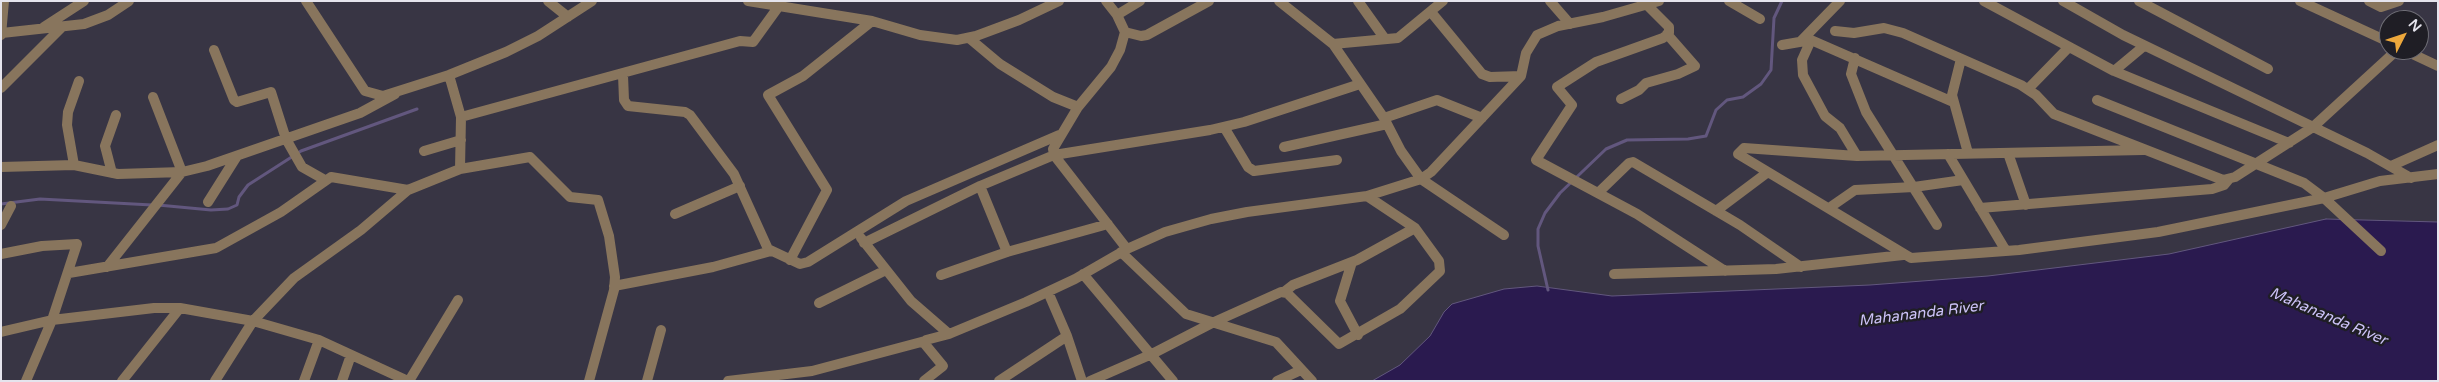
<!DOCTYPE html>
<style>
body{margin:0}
#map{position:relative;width:2439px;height:382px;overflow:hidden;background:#383544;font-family:"Varela Round",sans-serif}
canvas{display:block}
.frame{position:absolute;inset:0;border:2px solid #e5e4ed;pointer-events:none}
.north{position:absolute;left:2379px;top:10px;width:50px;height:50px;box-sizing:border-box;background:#1f1e25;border:1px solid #6e6d75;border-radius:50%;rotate:49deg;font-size:14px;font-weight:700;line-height:20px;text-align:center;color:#e5e4ed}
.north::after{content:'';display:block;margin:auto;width:18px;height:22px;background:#eda83c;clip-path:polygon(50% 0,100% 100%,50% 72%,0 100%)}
</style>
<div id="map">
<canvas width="2439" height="382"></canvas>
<div class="frame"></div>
<div class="north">N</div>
</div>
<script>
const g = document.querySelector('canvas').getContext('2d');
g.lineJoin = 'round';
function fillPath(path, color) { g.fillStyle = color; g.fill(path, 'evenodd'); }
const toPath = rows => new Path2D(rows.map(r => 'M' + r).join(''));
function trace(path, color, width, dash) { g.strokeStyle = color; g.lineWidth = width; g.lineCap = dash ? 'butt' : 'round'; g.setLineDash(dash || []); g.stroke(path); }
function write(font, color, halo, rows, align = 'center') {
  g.font = font + ' "Varela Round",sans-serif'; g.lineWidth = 5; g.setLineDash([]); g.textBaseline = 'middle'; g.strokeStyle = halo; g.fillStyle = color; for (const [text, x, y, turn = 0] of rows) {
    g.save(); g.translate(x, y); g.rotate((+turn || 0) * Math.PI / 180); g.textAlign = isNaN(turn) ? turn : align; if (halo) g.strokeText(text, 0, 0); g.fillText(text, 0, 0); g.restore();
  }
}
const water = toPath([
 [2326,219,2438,222,2438,381,1372,381,1400,365,1430,336,1444,312,1452,304,1504,289,1537,286,1612,296,1870,285,1988,276,2169,254,2326,219]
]);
fillPath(water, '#2a1a4f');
trace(water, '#62577e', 1);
trace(toPath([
 [1,204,40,199,152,205],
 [158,205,211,210,228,209,237,205,239,197,248,185,301,151,417,109],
 [1548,290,1538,246,1538,229,1545,213,1560,193,1606,149,1627,140,1688,139,1706,136,1716,110,1727,100,1743,97,1761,84,1771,70,1774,18,1782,1]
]), '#62577e', 3);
trace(toPath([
 [306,1,365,91,383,96,449,75,506,52,538,36,592,1],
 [548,1,568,17],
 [748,1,872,21,920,35,957,40,976,36,1019,20,1059,1],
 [1106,1,1117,15,1125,32,1120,50,1111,67,1078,107,1053,149,1054,155,1127,249],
 [1279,1,1333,44,1384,118,1401,151,1421,179,1504,235],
 [1358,1,1385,39],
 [1550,1,1570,24],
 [1729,1,1760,19],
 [1984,1,2114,71,2289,143],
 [2063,1,2123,35,2367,153,2411,178],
 [2139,1,2268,69],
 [2300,1,2389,42],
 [2369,1,2381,7,2399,1],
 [1647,5,1669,27,1669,33,1663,38,1596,62,1557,87,1572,105,1536,160,1637,214,1725,271],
 [1431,12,1482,74,1490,77,1521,76],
 [1117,15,1140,1],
 [44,27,84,1],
 [1835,31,1854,33,1884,28,1903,33,2021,85,2036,95,2054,114,2223,180,2235,177,2313,127,2397,50],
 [1125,32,1141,36,1147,35,1209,1],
 [2,33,84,24,108,15,129,1],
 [1,35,4,1],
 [969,38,1000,64,1053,97,1078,107],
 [1811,40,1802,60,1803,75,1825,116,1840,128,1857,156],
 [1800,42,1840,1],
 [1333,44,1398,38,1443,1],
 [1782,45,1811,40,1953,102],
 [214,50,234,100,237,102,271,92,286,139,302,167,325,180],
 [2404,50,2438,66],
 [1855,58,1851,74,1866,112,1937,225],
 [1961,59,1952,95,1968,153],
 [2114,71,2144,46],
 [623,75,624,100,628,106,685,112,690,115,734,174,768,249,800,264,808,262,906,201,1059,135],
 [1,88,62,27],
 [2028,89,2069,47],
 [1621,99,1639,90,1646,83,1678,74,1695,66,1667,34],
 [2097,100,2304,183,2324,198,2381,251],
 [461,117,740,41,753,42,779,6],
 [1384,118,1437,100,1482,118],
 [1224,127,1248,167,1254,171,1337,160],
 [1284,147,1387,124],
 [2143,150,1857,156,1744,148,1738,154,1911,258,2019,250,2158,232,2324,198,2380,181,2438,174],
 [424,151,461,140],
 [2008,153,2026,205],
 [1948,154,2006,251],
 [74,165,67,125,68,112,79,81],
 [2391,166,2438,145],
 [1,167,74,165,118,174,182,172,207,166,360,113,395,94],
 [460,169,530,157,570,197,598,200,609,236,615,277,614,290,589,381],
 [112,173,105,146,116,115],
 [980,186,1007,252],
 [1598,193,1629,163,1633,162,1740,225,1801,267],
 [208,202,237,156],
 [1829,208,1855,190,1914,187,1963,180],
 [1980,208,2212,189,2224,185,2229,179],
 [1716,211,1768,172],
 [675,214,740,186],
 [1,225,11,206],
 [861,238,911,301,949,334],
 [864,243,980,186,1054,155,1210,130,1244,122,1360,84],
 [1121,252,1186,314,1276,342,1312,381],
 [1,254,42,246,77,244,52,320,26,381],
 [790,260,827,190,768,95,803,76,872,21],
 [1352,262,1340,301,1358,335],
 [107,267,182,172,153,97],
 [69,273,216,248,281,212,331,177,408,190],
 [1083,274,1173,381],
 [1614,274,1776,269,1903,255],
 [941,275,1007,252,1108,224],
 [614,286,713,267,771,251],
 [1048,292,1067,336,1082,381],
 [1284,292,1293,285,1357,260,1415,228],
 [819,303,886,270],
 [1,332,52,320,154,308,180,308,253,321,319,340,408,381],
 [122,381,180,308],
 [215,381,253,321,294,278,361,230,408,190,460,169,461,117,449,75],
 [304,381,319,340],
 [342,381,351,355],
 [409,381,458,300],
 [647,381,661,330],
 [728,381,812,371,925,341],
 [924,381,943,366,924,343,926,340,949,334,1026,302,1075,279,1127,249,1165,232,1211,219,1247,212,1367,196,1421,179,1431,172,1521,76,1526,53,1537,35,1558,26,1603,17,1659,1],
 [999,381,1067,336],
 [1090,381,1152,354,1212,323,1281,292,1287,293,1339,344,1400,309,1440,271,1439,261,1415,228,1367,196],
 [1277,381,1301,370]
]), '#88755d', 10);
write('italic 15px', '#cdc3f8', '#1f1e25', [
 ["Mahananda River",1921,314,-7],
 ["Mahananda River",2328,317,23]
]);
</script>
